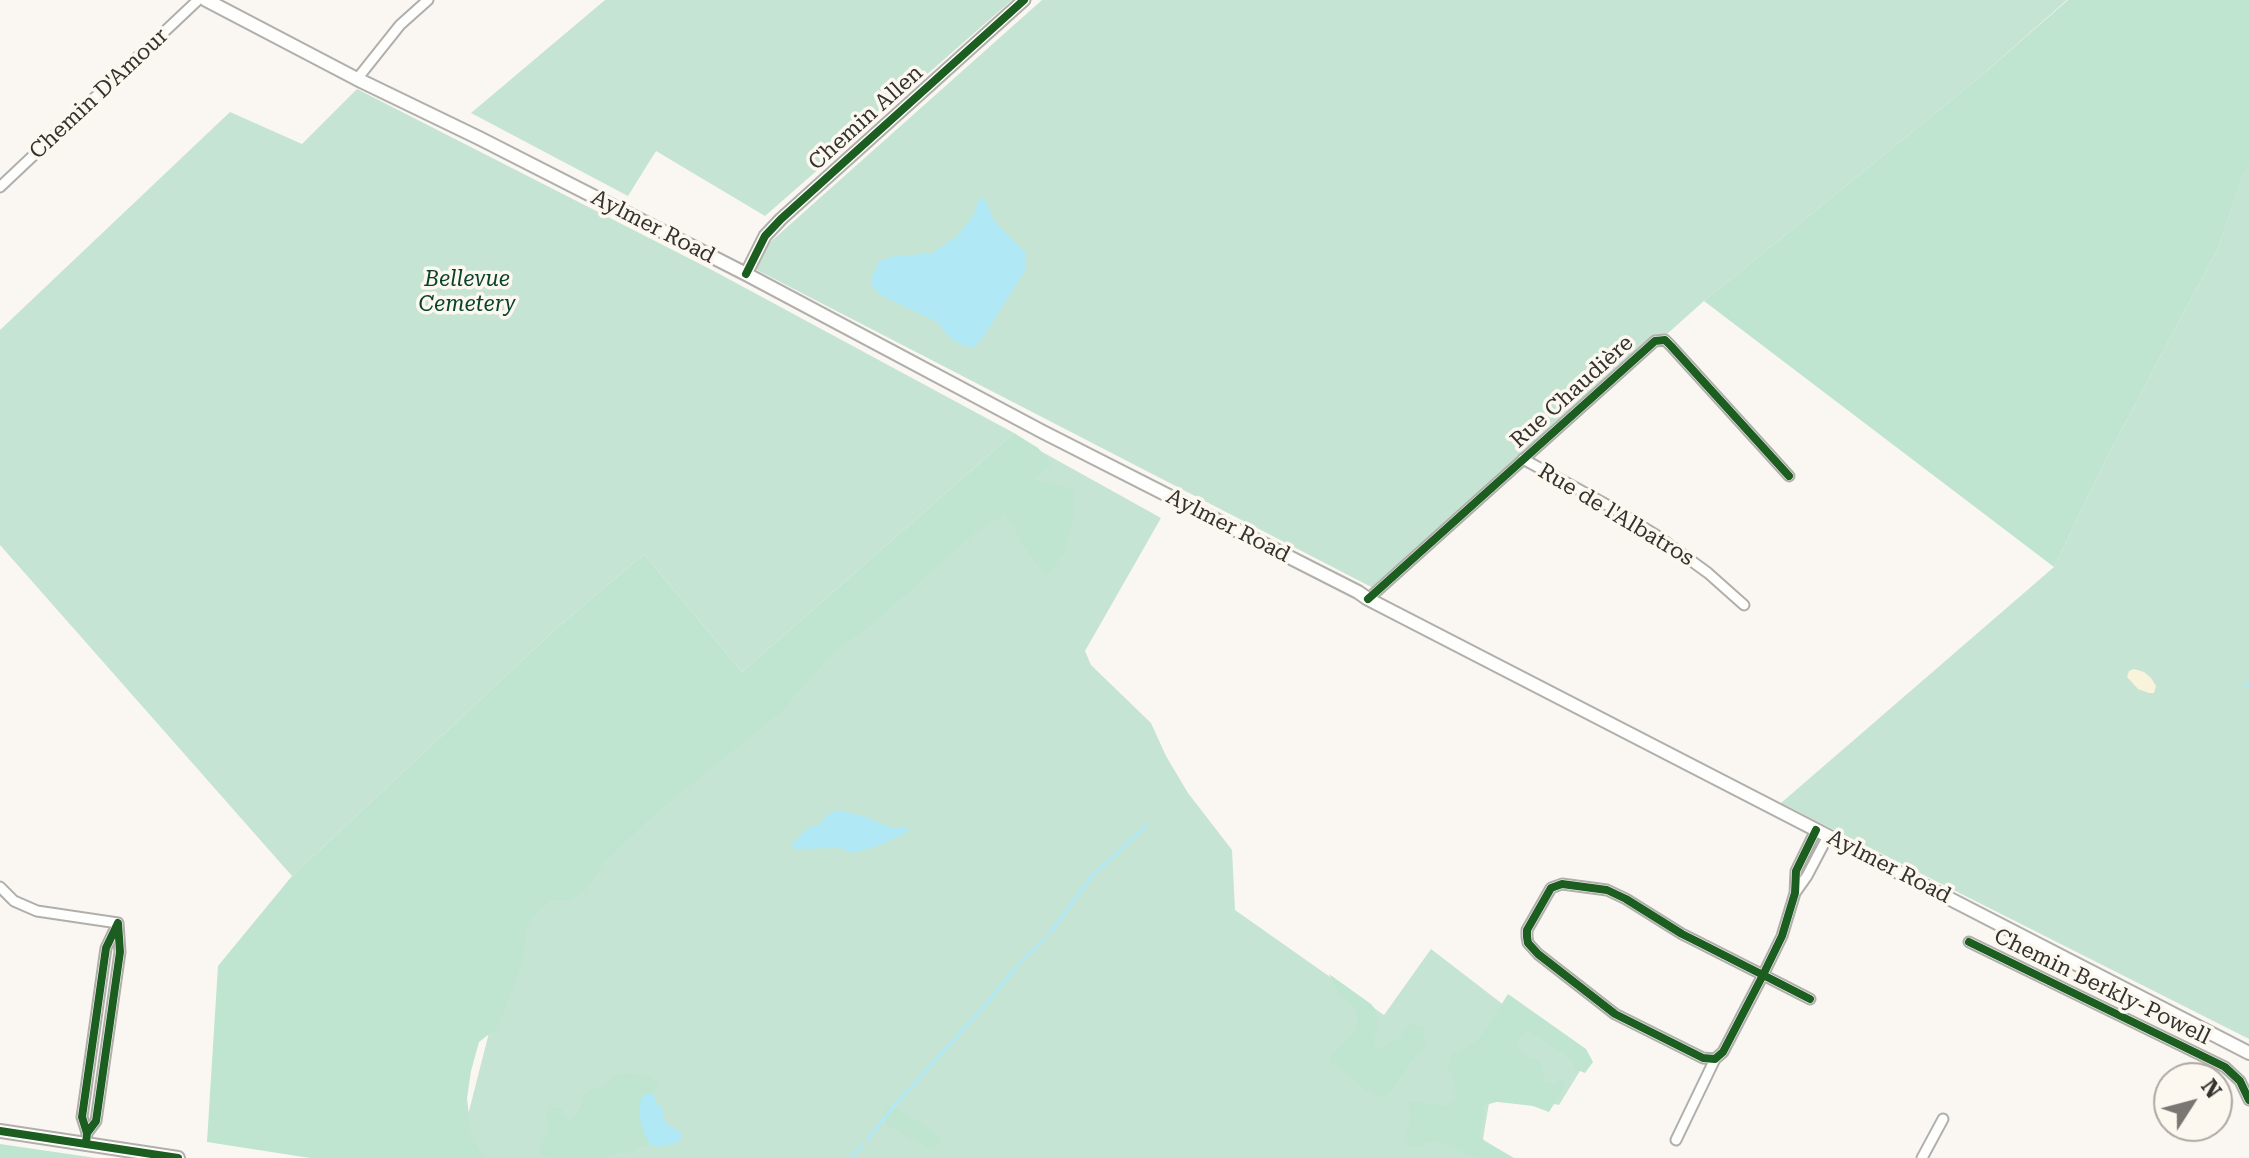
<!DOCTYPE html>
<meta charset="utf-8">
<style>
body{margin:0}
#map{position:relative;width:2249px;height:1158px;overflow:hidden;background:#faf7f2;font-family:"Roboto Serif",serif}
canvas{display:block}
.north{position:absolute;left:2153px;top:1062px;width:80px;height:80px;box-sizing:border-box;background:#fdf8ef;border:2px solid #ada9a2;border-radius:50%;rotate:54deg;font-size:22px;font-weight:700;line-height:32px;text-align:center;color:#34322e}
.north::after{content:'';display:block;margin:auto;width:28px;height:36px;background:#797773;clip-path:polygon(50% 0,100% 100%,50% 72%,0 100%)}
</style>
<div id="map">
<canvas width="2249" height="1158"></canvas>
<div class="north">N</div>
</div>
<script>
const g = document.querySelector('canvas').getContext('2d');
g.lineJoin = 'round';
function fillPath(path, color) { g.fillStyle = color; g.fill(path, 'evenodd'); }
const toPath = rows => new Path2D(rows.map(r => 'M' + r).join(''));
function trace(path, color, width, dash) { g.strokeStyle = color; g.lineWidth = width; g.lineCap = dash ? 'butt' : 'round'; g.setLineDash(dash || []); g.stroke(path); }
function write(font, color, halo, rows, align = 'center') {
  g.font = font + ' "Roboto Serif",serif'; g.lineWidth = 7; g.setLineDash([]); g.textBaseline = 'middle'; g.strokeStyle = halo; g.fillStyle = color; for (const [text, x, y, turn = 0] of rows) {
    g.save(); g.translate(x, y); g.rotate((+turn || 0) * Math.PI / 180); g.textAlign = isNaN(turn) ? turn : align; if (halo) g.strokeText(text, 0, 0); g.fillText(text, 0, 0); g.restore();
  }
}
fillPath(toPath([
 [605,0,1012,0,765,216,656,151,628,196,471,113],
 [1042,0,2067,0,1981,76,1704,301,1379,591,757,270,758,253],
 [357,89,712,270,1014,433,742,672,644,554,558,627,292,876,0,545,0,330,230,112,302,144],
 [2249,166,2249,1039,1781,803,2054,567,2105,461,2219,246,2243,173],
 [1037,449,1161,518,1085,651,1091,665,1151,723,1166,756,1188,793,1232,850,1235,910,1384,1015,1431,949,1583,1066,1559,1105,1491,1091,1483,1139,1499,1158,457,1158,517,923]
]), '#c6e4d3');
fillPath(toPath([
 [2068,0,2249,0,2249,166,2243,174,2219,246,2105,461,2054,567,1704,301,1981,76],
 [1014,433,1038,448,1052,464,1034,479,1073,489,1074,515,1063,555,1046,577,1021,542,1016,531,1004,515,974,534,871,625,832,654,781,712,650,818,603,864,587,889,571,900,552,900,536,913,526,927,523,961,511,993,497,1028,479,1042,471,1071,467,1098,471,1133,484,1158,310,1158,207,1142,218,966,292,876,558,627,644,554,742,672],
 [1329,974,1371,1004,1375,1009,1378,1028,1374,1040,1376,1050,1399,1039,1408,1024,1423,1027,1426,1046,1415,1056,1390,1093,1383,1098,1364,1089,1340,1068,1328,1062,1338,1048,1356,1030,1358,1021,1355,1009,1350,1003,1341,998],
 [1508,994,1586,1049,1593,1062,1585,1073,1575,1069,1571,1060,1564,1054,1530,1032,1524,1032,1517,1042,1520,1053,1541,1062,1545,1082,1554,1084,1560,1078,1566,1085,1549,1112,1533,1106,1507,1103,1497,1102,1485,1105,1480,1138,1514,1158,1476,1158,1440,1142,1429,1142,1418,1146,1409,1147,1404,1137,1410,1123,1409,1101,1449,1106,1456,1097,1454,1081,1447,1068,1454,1053,1470,1046,1482,1035],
 [631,1073,651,1078,659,1085,653,1093,643,1095,641,1125,650,1145,641,1146,633,1152,611,1154,606,1158,547,1158,539,1154,540,1144,544,1141,549,1128,546,1120,548,1112,553,1108,561,1108,568,1121,575,1116,581,1107,583,1096,591,1090,602,1087,618,1074],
 [889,1107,898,1109,937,1134,942,1140,938,1146,930,1149,887,1125,883,1114],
 [0,1144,96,1158,0,1158]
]), '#bfe4d0');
fillPath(toPath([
 [2134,669,2144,672,2151,678,2156,686,2154,693,2149,693,2138,689,2127,677,2129,671]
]), '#f9f3dc');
fillPath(toPath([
 [983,196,995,222,1026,253,1026,269,982,339,974,347,964,346,951,339,937,322,880,295,872,286,871,278,879,262,888,257,932,253,957,236,973,216,978,202],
 [837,810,864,816,891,828,906,827,909,829,908,832,878,846,853,853,839,848,796,849,791,846,806,829,820,824,826,816],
 [653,1093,658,1106,662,1105,663,1118,668,1125,681,1132,681,1138,677,1143,659,1147,650,1145,641,1125,639,1104,643,1095]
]), '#b0e9f5');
trace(toPath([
 [2245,684,2249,687],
 [1049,934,1092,876,1147,825],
 [1020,962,1044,940],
 [868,1139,896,1104,987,1003,1017,966],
 [851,1158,862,1145]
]), '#b0e9f5', 3);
const minor = toPath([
 [357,79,400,25,428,0],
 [0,187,198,0],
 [1523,459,1607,505,1656,535,1708,573,1744,605],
 [1368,599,1655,341,1665,340,1671,346,1789,476],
 [0,887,14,901,37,911,118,923],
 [1795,893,1807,876,1828,836],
 [1969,942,2225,1067,2240,1081,2249,1100],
 [1810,999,1769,978,1763,975,1698,942,1682,934,1626,899,1607,890,1562,884,1551,888,1527,930,1527,937,1528,943,1538,954,1615,1014,1703,1058,1715,1059,1723,1052,1763,975,1782,936,1795,893,1796,871,1816,830],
 [1676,1140,1715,1059],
 [86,1144,87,1133,82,1117,106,948,118,923,120,952,96,1121,87,1133],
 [1922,1158,1943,1119]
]);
const tertiary = toPath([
 [746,274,765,236,781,219,1024,0]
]);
const secondary = toPath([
 [206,0,357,79,479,138,746,274,1043,432,1358,592,1368,599,2249,1053],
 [0,1131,178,1158]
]);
trace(minor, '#b1afab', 13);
trace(tertiary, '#b1afab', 15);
trace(secondary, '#b1afab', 16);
trace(minor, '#fefefd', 9);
trace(tertiary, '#fefefd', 11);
trace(secondary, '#fefefd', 12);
trace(toPath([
 [746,274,765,236,781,219,1024,0],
 [1368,599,1655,341,1665,340,1671,346,1789,476],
 [1969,942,2225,1067,2240,1081,2249,1100],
 [1810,999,1769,978,1763,975,1698,942,1682,934,1626,899,1607,890,1562,884,1551,888,1527,930,1527,937,1528,943,1538,954,1615,1014,1703,1058,1715,1059,1723,1052,1763,975,1782,936,1795,893,1796,871,1816,830],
 [0,1131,178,1158],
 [86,1144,87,1133,82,1117,106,948,118,923,120,952,96,1121,87,1133]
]), '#1b5e20', 8);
write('22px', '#34322e', '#fdf8ef', [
 ["Chemin D'Amour",99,94,-43],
 ["Chemin Allen",866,118,-42],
 ["Aylmer Road",653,227,27],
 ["Rue Chaudière",1572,392,-42],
 ["Rue de l'Albatros",1616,515,31],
 ["Aylmer Road",1228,526,27],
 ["Aylmer Road",1889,867,27],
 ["Chemin Berkly-Powell",2102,987,26]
]);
write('italic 22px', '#07432f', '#fdf8ef', [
 ["Bellevue",467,280],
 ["Cemetery",467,305]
]);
</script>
